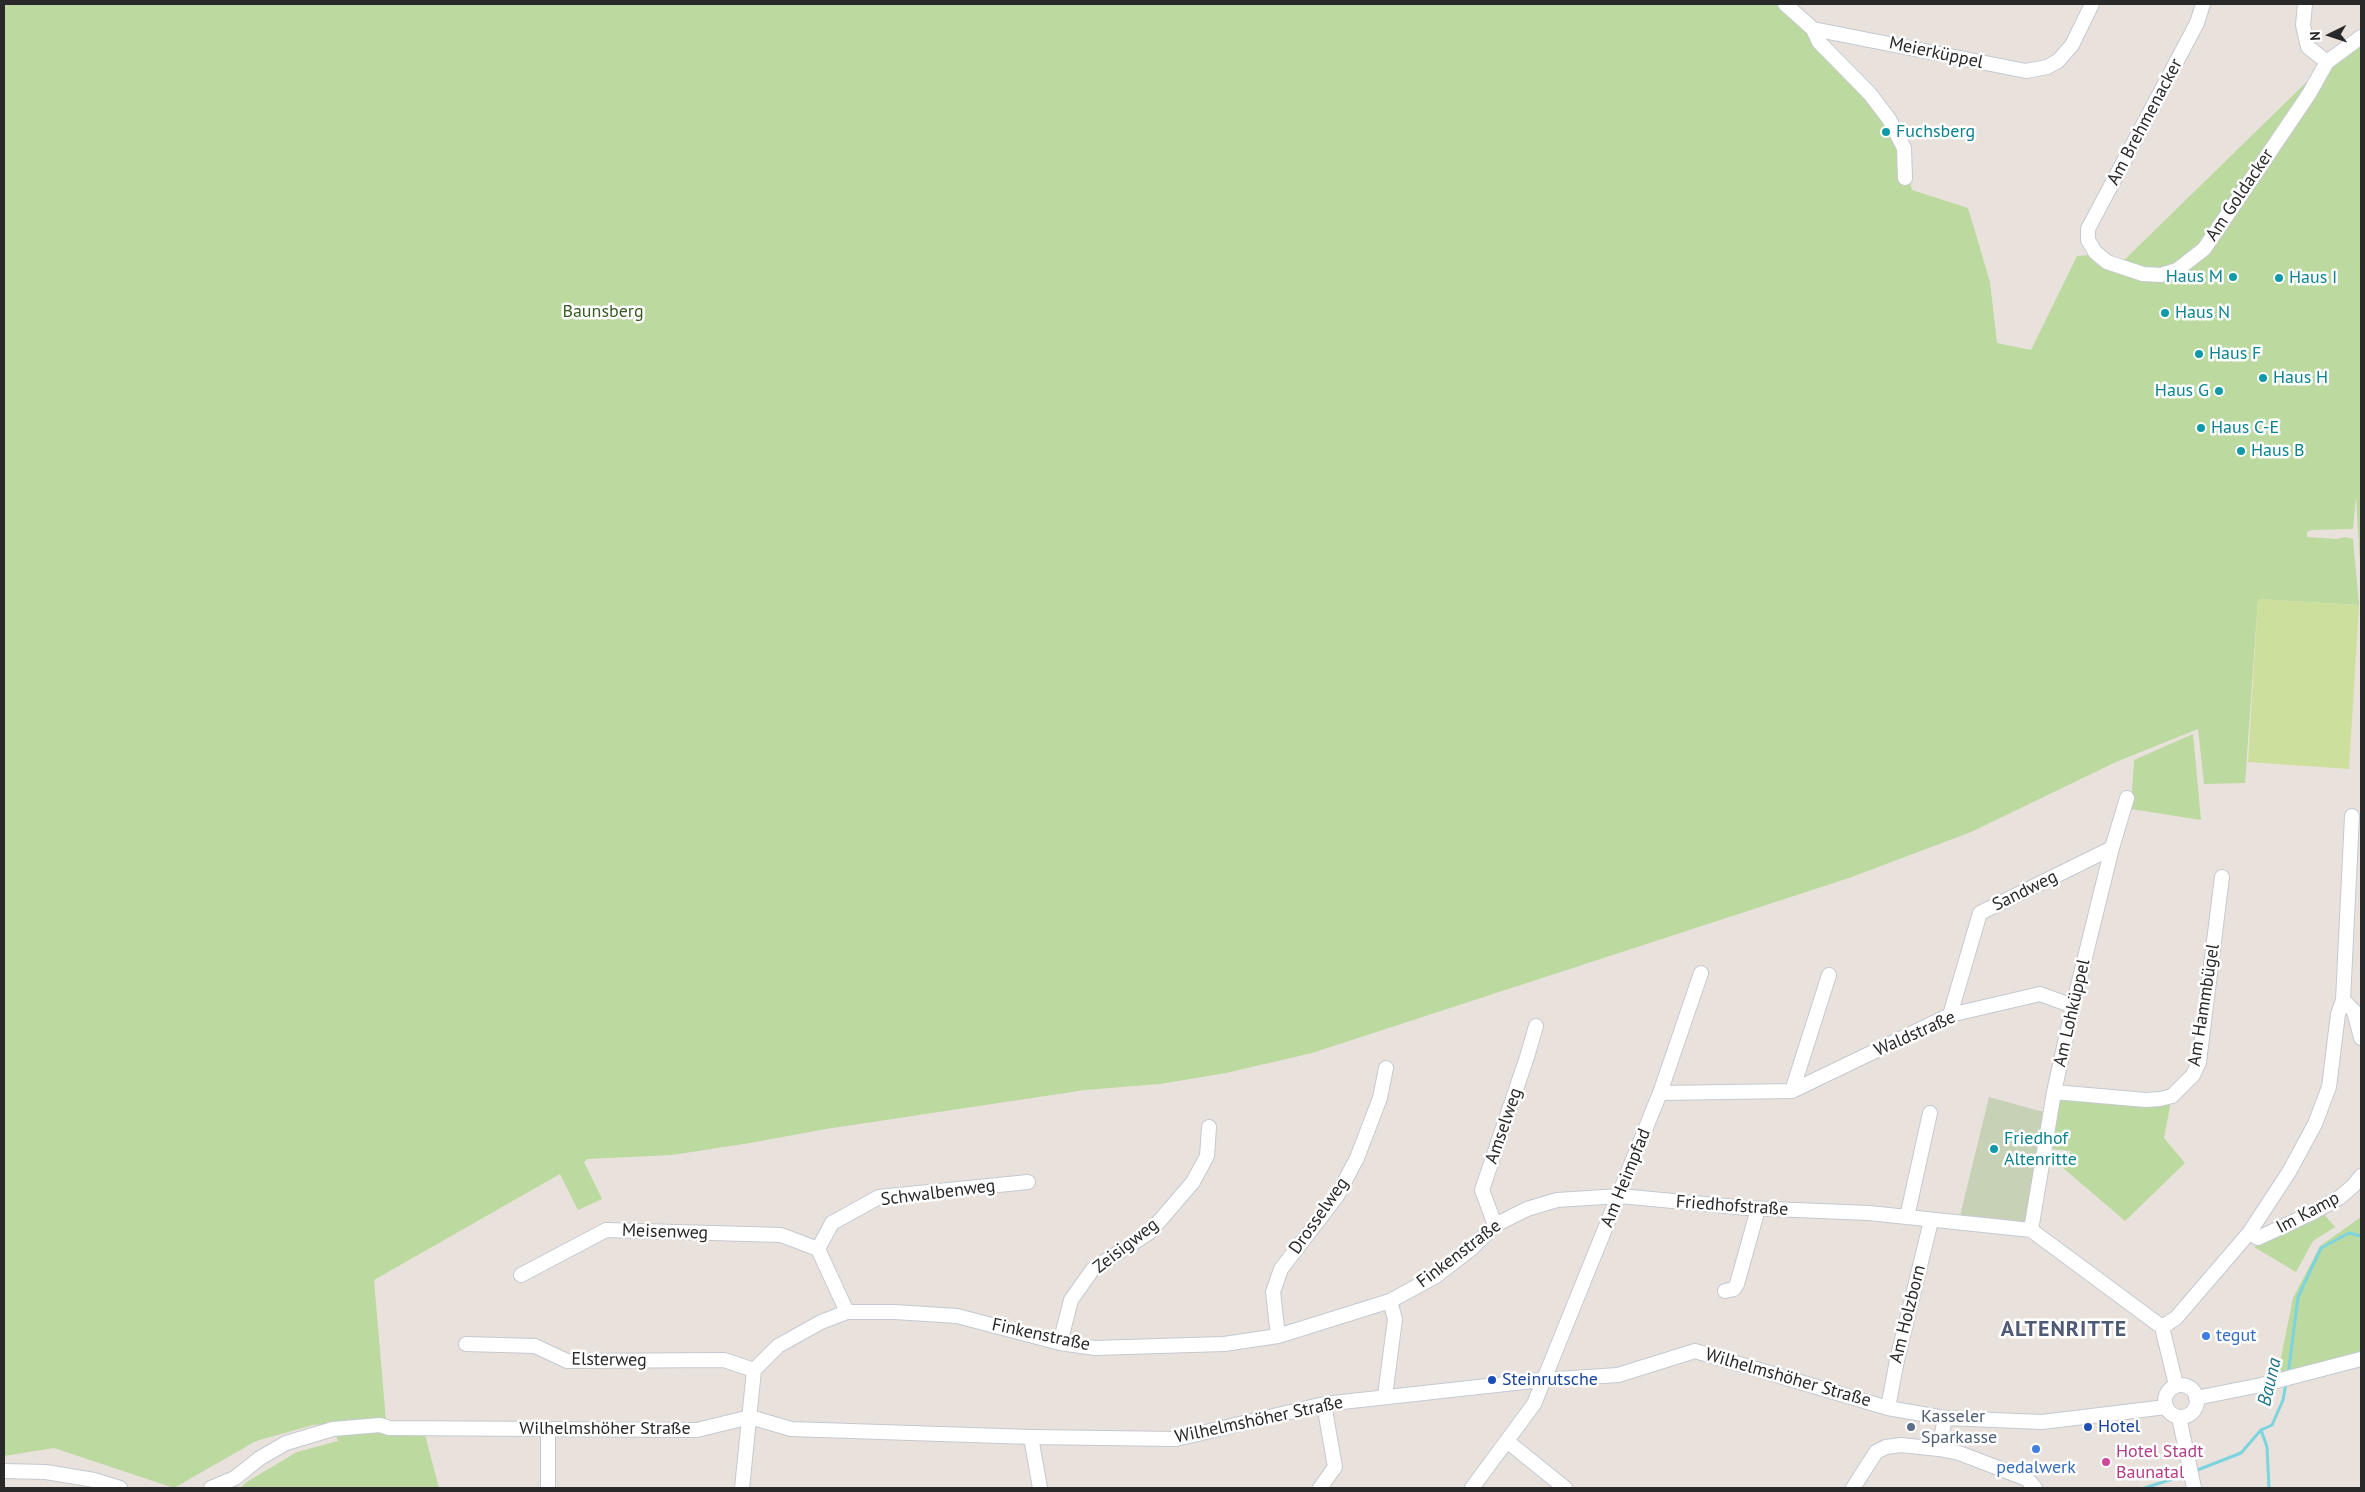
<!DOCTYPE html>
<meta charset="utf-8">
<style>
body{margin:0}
#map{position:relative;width:2365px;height:1492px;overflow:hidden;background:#e9e2dc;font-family:"PT Sans",sans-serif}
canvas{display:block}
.frame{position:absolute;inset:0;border:5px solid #292929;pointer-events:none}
.north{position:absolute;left:2305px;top:10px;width:50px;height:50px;-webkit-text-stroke:4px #fff;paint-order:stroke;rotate:266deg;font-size:14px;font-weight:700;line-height:20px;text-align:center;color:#292929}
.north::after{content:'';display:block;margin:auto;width:18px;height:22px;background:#292929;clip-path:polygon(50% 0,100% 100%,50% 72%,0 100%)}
</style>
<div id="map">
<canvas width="2365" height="1492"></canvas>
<div class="frame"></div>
<div class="north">N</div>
</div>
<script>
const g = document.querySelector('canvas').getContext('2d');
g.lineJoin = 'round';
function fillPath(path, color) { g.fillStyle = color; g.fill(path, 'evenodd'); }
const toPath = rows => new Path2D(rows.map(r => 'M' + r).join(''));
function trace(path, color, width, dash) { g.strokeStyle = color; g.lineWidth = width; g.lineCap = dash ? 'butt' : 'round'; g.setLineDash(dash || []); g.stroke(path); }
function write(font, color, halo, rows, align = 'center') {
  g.font = font + ' "PT Sans",sans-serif'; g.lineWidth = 5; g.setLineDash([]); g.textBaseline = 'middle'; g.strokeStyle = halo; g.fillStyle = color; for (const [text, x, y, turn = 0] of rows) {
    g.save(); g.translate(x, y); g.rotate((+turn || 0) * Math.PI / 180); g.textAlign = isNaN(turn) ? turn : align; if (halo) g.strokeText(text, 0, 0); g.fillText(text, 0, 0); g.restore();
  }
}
fillPath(toPath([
 [4,4,1785,4,1834,49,1902,148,1912,190,1968,208,1990,282,1997,343,2031,350,2077,256,2090,255,2114,270,2327,62,2361,45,2361,581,2356,496,2353,529,2312,530,2307,532,2307,537,2337,539,2345,537,2353,539,2359,605,2258,599,2245,783,2204,784,2198,729,2116,762,1971,832,1849,878,1312,1053,1226,1073,1160,1084,1085,1090,826,1129,750,1143,672,1155,587,1159,584,1162,602,1199,578,1210,560,1174,374,1280,386,1421,313,1425,256,1441,174,1488,54,1448,4,1456],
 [2193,734,2201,820,2131,809,2134,760],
 [2054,1092,2172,1096,2164,1138,2185,1163,2125,1221,2063,1168,2071,1151,2045,1148],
 [2323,1213,2335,1227,2313,1241,2296,1272,2254,1247],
 [2361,1217,2361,1359,2272,1382,2279,1368,2293,1298,2320,1246],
 [425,1421,425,1435,439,1488,241,1488,245,1483,297,1452,338,1441,333,1429]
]), '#bcd99f');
fillPath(toPath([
 [1989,1097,2051,1114,2031,1230,1958,1224]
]), '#c7d1b6');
fillPath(toPath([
 [2258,599,2359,605,2349,769,2248,762]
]), '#cddf9c');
trace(toPath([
 [2288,1375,2298,1297,2321,1248,2349,1233,2361,1236],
 [2261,1430,2267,1447,2269,1488],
 [2195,1471,2241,1453,2261,1430,2272,1425,2283,1400,2286,1383],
 [2145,1488,2187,1474]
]), '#7cd4df', 3);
const minor = toPath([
 [1785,4,1813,29,1819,42,1870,94,1889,119,1904,148,1905,178],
 [2203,4,2197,23,2088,229,2088,240,2095,252,2107,262,2143,274,2161,275,2177,270,2204,249,2309,94,2327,62,2361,37],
 [2305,4,2303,25,2308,47,2327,62],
 [1813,29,2026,71,2047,67,2058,61,2072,45,2092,4],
 [2343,1000,2354,1011,2361,1038],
 [1950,1015,1980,913,2112,848],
 [1792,1091,1829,975],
 [2054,1092,2146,1100,2160,1099,2172,1096,2193,1075,2199,1062,2222,877],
 [1660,1093,1792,1091,1950,1015,2040,994,2073,1006],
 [1907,1217,1930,1113],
 [1495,1225,1482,1190,1527,1057,1536,1026],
 [2031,1230,2054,1092,2073,1006,2112,848,2127,798],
 [2249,1233,2258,1238,2312,1213,2339,1198,2353,1186,2361,1176],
 [521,1275,606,1230,781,1235,818,1249],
 [1725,1291,1734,1289,1737,1284,1758,1209],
 [847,1312,818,1249,832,1223,879,1197,1028,1182],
 [2162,1327,2176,1318,2249,1233,2289,1172,2315,1124,2329,1087,2338,1014,2343,1000,2352,816],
 [2162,1327,2176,1385],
 [1278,1336,1273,1292,1281,1269,1337,1196,1357,1158,1380,1098,1386,1068],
 [1060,1343,1071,1300,1093,1269,1150,1232,1193,1182,1207,1156,1209,1127],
 [466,1344,535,1346,567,1361,724,1360,754,1370],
 '2165 1401a16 16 0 1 1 32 0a16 16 0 1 1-32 0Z',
 [1385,1396,1395,1319,1390,1301],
 [2196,1398,2261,1385,2361,1359],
 [1888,1408,1897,1360,1931,1221],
 [2179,1417,2194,1488],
 [1031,1437,1040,1488],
 [1508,1442,1565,1488],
 [1939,1449,1945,1418],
 [4,1471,46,1472,94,1480,120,1488],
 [211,1488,235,1478,260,1458,286,1443,333,1429,380,1425,389,1428,697,1430,750,1417,791,1429,1031,1437,1176,1439,1324,1404,1542,1380,1618,1375,1695,1351,1888,1408,1945,1418,2042,1422,2166,1407],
 [548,1488,548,1429],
 [742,1488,754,1370,778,1346,821,1322,847,1312,895,1312,957,1316,1060,1343,1095,1348,1224,1344,1278,1336,1390,1301,1436,1276,1471,1249,1495,1225,1527,1209,1557,1200,1620,1196,1747,1208,1869,1213,2031,1230,2162,1327],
 [1320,1488,1335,1467,1324,1404],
 [1472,1488,1534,1404,1660,1093,1701,973],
 [1853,1488,1876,1452,1886,1447,1901,1445,1939,1449,1959,1453,2027,1479,2035,1488]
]);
trace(minor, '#c4c9d1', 16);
trace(minor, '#fff', 14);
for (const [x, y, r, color] of [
 [1886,132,5,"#0f9aa8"],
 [2233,277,5,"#0f9aa8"],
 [2279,278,5,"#0f9aa8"],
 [2165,313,5,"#0f9aa8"],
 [2199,354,5,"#0f9aa8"],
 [2263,378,5,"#0f9aa8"],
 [2219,391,5,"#0f9aa8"],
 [2201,428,5,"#0f9aa8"],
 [2241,451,5,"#0f9aa8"],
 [1994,1149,5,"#0f9aa8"],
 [2206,1336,5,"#3f7fe0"],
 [1492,1380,5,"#1a4fb4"],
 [1911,1427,5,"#5c6f8a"],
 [2088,1427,5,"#1a4fb4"],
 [2036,1449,5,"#3f7fe0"],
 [2106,1462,5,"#d1479c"]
]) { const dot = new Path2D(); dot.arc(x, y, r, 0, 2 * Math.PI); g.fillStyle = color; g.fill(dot); trace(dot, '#fff', 2); }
write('18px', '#292929', '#fff', [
 ["Meierküppel",1936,53,12],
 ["Am Brehmenacker",2145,122,-62],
 ["Am Goldacker",2240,195,-56],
 ["Sandweg",2025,891,-26],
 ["Am Hammbügel",2204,1005,-81],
 ["Am Lohküppel",2072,1013,-77],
 ["Waldstraße",1915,1034,-24],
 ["Amselweg",1504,1126,-71],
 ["Am Heimpfad",1626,1178,-68],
 ["Schwalbenweg",938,1193,-7],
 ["Friedhofstraße",1732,1206,4],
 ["Im Kamp",2308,1213,-28],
 ["Drosselweg",1319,1216,-55],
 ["Meisenweg",665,1232,2],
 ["Zeisigweg",1126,1246,-38],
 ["Finkenstraße",1459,1254,-37],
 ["Am Holzborn",1908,1314,-76],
 ["Finkenstraße",1041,1335,12],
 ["Elsterweg",609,1360,1],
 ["Wilhelmshöher Straße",1788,1378,16],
 ["Wilhelmshöher Straße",1259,1420,-12],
 ["Wilhelmshöher Straße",605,1429]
]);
write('18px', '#0d838f', '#fff', [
 ["Fuchsberg",1896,132],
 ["Haus M",2223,277,"right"],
 ["Haus I",2289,278],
 ["Haus N",2175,313],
 ["Haus F",2209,354],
 ["Haus H",2273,378],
 ["Haus G",2209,391,"right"],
 ["Haus C-E",2211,428],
 ["Haus B",2251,451],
 ["Friedhof",2004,1139],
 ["Altenritte",2004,1160]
], 'left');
write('18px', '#385c22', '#fff', [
 ["Baunsberg",603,312]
]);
write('18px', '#366cbe', '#fff', [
 ["tegut",2216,1336],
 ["pedalwerk",2036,1468,"center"]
], 'left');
write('18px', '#164399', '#fff', [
 ["Steinrutsche",1502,1380],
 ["Hotel",2098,1427]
], 'left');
write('18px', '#4e5e75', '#fff', [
 ["Kasseler",1921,1417],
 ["Sparkasse",1921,1438]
], 'left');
write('18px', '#b23c85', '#fff', [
 ["Hotel Stadt",2116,1452],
 ["Baunatal",2116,1473]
], 'left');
write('italic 19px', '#1e7488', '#fff', [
 ["Bauna",2270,1382,-77]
]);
g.letterSpacing = '1px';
write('bold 22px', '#4f5b74', '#fff', [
 ["ALTENRITTE",2064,1330]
]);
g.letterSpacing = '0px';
</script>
